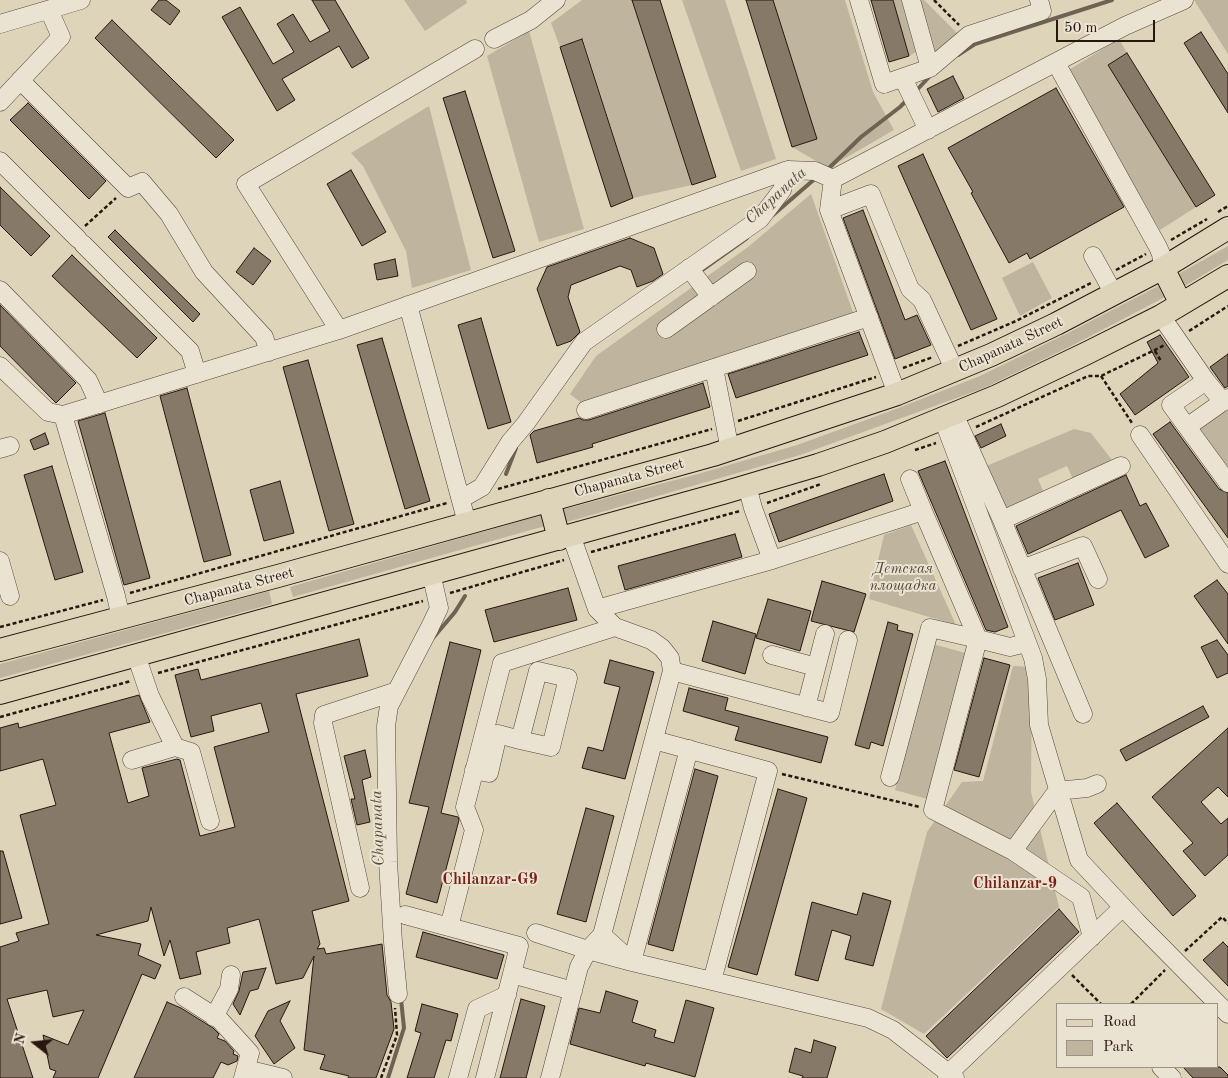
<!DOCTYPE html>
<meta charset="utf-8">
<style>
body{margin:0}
#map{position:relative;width:1228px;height:1078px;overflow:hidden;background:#ded4ba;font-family:"Old Standard TT",serif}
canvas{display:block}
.legend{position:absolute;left:1056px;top:1003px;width:162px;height:65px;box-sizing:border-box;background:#eae3d2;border:1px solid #9c9184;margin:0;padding:6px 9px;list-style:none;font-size:15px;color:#28170e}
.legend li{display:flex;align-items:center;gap:10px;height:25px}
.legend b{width:25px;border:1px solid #9c9184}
.north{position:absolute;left:10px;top:1018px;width:50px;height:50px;-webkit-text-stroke:4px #eae3d2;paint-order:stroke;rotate:286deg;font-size:14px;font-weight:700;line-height:20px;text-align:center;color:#28170e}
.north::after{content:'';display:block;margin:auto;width:18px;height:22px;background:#28170e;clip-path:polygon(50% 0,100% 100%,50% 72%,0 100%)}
.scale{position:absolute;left:1056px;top:20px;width:99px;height:22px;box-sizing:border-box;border:2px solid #28170e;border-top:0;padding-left:6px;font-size:15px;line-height:18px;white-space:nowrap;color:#28170e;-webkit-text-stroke:4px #eae3d2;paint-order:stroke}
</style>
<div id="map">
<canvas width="1228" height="1078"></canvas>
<ul class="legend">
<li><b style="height:6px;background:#ded4ba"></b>Road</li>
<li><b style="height:14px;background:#bfb49d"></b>Park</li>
</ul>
<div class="north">N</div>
<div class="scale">50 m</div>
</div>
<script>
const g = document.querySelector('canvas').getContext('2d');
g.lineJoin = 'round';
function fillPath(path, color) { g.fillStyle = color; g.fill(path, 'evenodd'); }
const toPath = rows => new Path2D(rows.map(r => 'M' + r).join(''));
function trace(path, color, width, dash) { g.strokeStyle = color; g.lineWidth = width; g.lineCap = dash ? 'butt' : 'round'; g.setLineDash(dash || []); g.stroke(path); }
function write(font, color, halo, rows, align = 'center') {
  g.font = font + ' "Old Standard TT",serif'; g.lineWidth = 4; g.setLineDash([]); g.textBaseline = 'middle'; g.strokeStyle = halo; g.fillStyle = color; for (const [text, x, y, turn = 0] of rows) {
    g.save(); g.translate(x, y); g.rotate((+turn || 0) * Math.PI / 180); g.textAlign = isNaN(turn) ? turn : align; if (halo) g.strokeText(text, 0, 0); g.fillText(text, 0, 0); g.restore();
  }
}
fillPath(toPath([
 [404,0,466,0,467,3,425,31],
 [582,0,632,0,692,185,633,198,583,39,560,47,551,23],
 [682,0,725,0,776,159,741,171],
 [773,0,845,0,873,92,894,130,828,168,792,147,817,139],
 [893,0,904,0,918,51,909,56],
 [917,0,924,0,957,33,932,56],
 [1194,0,1228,0,1228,54],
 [529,31,584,229,539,242,487,56],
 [1119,39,1127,53,1108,65,1196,207,1160,230,1067,71],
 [429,106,471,270,412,288,406,251,363,166,351,153],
 [811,194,854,315,584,405,570,394,596,356,748,247],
 [1228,246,1228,260,1183,287,1175,276],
 [1033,262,1052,298,1020,316,1002,278],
 [1162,284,1167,296,1075,344,984,388,800,455,560,524,557,511,698,474,797,445,896,409,980,376,1068,333],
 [1228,403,1228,475,1193,428],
 [1074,429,1091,433,1112,460,1073,479,1067,466,1038,479,1044,493,1003,511,984,467],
 [541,515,545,526,293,597,290,587],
 [911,525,956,625,869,599,884,535],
 [269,591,272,604,0,678,0,664],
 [933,644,969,654,931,800,895,790],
 [1013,666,1032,667,1031,792,1059,907,924,1034,881,1009,927,832,962,782,983,781]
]), '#bfb49d');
trace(toPath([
 [958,55,975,44,1112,0],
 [915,92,930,76],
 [827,170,861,137,900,107,908,99],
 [773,215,817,177],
 [702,270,747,238],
 [506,474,516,448],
 [433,638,455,612,465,596],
 [388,1078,404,1028,401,999]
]), '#706252', 4);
const building = toPath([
 [159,0,166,0,180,11,170,25,151,10,159,0],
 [312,0,335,0,369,58,352,68,339,46,282,79,295,100,277,111,222,17,240,7,273,64,294,52,277,24,293,14,310,42,330,31,312,0],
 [632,0,660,0,716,177,692,185,632,0],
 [746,0,773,0,817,139,792,147,746,0],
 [871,0,893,0,909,56,889,62,871,0],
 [112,20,234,140,216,158,95,38,112,20],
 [1201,32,1228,74,1228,113,1184,43,1201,32],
 [582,39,633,198,611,207,560,47,582,39],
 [1127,53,1215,195,1196,207,1108,65,1127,53],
 [953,76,964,98,938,112,927,89,953,76],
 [1056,88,1124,207,1030,259,1027,253,1009,263,971,193,973,192,948,148,1056,88],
 [465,91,515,251,493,258,443,98,465,91],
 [28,103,106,181,89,199,10,120,28,103],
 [923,154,997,319,971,330,898,166,923,154],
 [351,170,386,232,362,246,327,184,351,170],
 [0,187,50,236,31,256,0,225,0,187],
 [863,210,905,320,917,315,931,345,895,359,843,218,863,210],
 [115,230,200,314,193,322,108,237,115,230],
 [630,238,654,248,663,274,653,281,637,287,631,270,620,266,571,285,568,297,580,332,571,341,557,346,537,289,547,267,630,238],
 [254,248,271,261,253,285,236,272,254,248],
 [72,255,157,338,137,358,52,276,72,255],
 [395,259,398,276,377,280,374,264,395,259],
 [0,305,76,383,56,403,0,346,0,305],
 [481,318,511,422,488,429,458,325,481,318],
 [859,332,868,355,736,398,728,374,859,332],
 [1160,335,1189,377,1135,415,1120,394,1158,363,1147,342,1160,335],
 [382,338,430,501,405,509,357,345,382,338],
 [1228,354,1228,386,1225,388,1210,367,1228,354],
 [308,360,354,524,329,531,283,367,308,360],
 [703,383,710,407,592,444,593,447,537,463,530,435,534,431,579,418,583,420,589,420,703,383],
 [187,388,231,555,204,562,160,396,187,388],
 [105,413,150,578,124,585,78,421,105,413],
 [1170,422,1219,489,1228,493,1228,538,1153,434,1170,422],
 [1001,424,1006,436,981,448,975,436,1001,424],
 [45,433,49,444,34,450,30,440,45,433],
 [945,461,1008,627,995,632,986,630,918,471,945,461],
 [52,466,83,572,55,580,24,475,52,466],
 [884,474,893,501,779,542,769,514,884,474],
 [1126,475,1140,506,1146,503,1169,546,1145,558,1121,510,1028,554,1016,526,1126,475],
 [280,481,294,533,264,541,250,490,280,481],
 [735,534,742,557,625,590,618,566,735,534],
 [1078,563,1094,605,1055,620,1038,578,1078,563],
 [1217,580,1228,594,1228,644,1194,596,1217,580],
 [822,581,866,594,854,632,811,621,822,581],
 [568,588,577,620,494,642,485,610,568,588],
 [768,599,811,611,800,651,756,638,768,599],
 [713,621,756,634,745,674,702,661,713,621],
 [888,622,898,625,897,630,913,634,883,746,871,742,869,749,855,745,888,622],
 [359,639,368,676,296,694,349,901,312,911,320,944,317,949,324,948,326,954,382,944,387,995,391,1002,394,1029,376,1078,348,1078,349,1076,320,1069,325,1055,304,1050,314,956,303,978,276,984,259,919,227,928,230,943,196,952,201,974,180,979,170,940,164,956,151,907,148,921,96,935,141,944,138,955,161,965,155,979,142,974,98,1078,53,1078,56,1071,50,1069,43,1035,68,1045,84,1010,53,1017,47,990,7,999,33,1078,0,1078,0,947,19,941,16,933,49,924,20,815,56,805,43,759,0,771,0,728,18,723,19,728,139,695,150,722,109,733,128,803,149,796,142,768,177,759,180,760,200,836,235,827,214,747,269,732,261,703,211,716,214,731,191,737,175,675,198,669,201,680,359,639],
 [1217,640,1228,655,1228,673,1217,678,1201,647,1217,640],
 [450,642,481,650,441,813,458,817,459,820,437,903,406,894,429,807,409,803,450,642],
 [984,658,1010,665,979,777,954,770,984,658],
 [610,660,654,672,625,779,582,768,588,747,603,751,620,687,604,683,610,660],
 [689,688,728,698,725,710,828,737,821,763,735,740,739,727,683,711,689,688],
 [1203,706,1209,717,1126,761,1120,750,1203,706],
 [1228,728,1228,797,1218,787,1201,802,1221,824,1228,818,1228,855,1205,876,1183,851,1193,843,1152,797,1228,728],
 [365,750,371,777,362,780,370,822,357,825,351,799,355,799,344,756,365,750],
 [695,769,718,776,673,951,648,944,695,769],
 [778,789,807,798,757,975,728,967,778,789],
 [1117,803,1196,896,1173,916,1094,823,1117,803],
 [586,808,614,816,586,922,557,914,586,808],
 [0,851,3,851,22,918,0,924,0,851],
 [863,893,891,901,873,966,845,959,851,936,832,930,818,981,795,975,812,902,857,915,863,893],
 [1059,909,1079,932,947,1058,926,1036,1059,909],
 [423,932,504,955,497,979,416,957,423,932],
 [1223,942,1228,947,1228,986,1203,960,1223,942],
 [266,968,258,989,250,991,240,1015,233,1004,239,991,243,972,266,968],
 [606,991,638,1001,632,1022,656,1030,654,1037,674,1043,686,1000,714,1008,695,1077,646,1063,645,1066,570,1044,579,1008,600,1013,606,991],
 [521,999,545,1006,526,1078,500,1078,521,999],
 [290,1001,280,1021,295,1048,274,1064,255,1036,268,1011,290,1001],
 [167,1002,181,1008,213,1028,219,1034,217,1038,225,1041,234,1051,233,1054,238,1056,237,1061,228,1065,221,1062,213,1078,134,1078,167,1002],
 [422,1004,458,1014,451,1041,446,1040,434,1078,407,1078,421,1033,415,1031,422,1004],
 [814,1040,836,1047,827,1078,802,1078,803,1076,789,1072,795,1048,811,1053,814,1040],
 [1183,1067,1220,1067,1228,1075,1228,1078,1193,1078,1183,1067]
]);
fillPath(building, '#877967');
trace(building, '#28170e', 1);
const minor = toPath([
 [859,0,884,84,930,68,911,0],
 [0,24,81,0],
 [494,39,531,20,556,0],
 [1056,63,1158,247,1161,254,1163,268],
 [930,68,969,35,1042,11,1039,0],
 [903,78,928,130],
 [20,80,128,188,142,182,169,214,204,272,264,337,269,352],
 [0,102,61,37,49,10],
 [0,161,78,239],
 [833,179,1125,26,1184,0],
 [833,179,829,210,897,394],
 [829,210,871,194,910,289,922,300,955,371],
 [83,244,190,351,197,374],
 [1093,256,1114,294],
 [689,268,711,297],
 [0,290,88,380,99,404],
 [408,305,467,523],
 [1161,316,1206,381,1223,402],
 [666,329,747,271],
 [339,330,246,184,475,49],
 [0,366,48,412,63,415,339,330,788,170,815,171,833,179],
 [714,368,730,450],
 [1206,381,1171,405,1228,483],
 [586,410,869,317],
 [954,414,1002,520,1121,466],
 [63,415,116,596,121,618],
 [943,419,1033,658,1037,679,1039,725,1079,860,1137,922,1228,1014],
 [1187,427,1228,398],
 [1140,435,1228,564],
 [0,449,10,446],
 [747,486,753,508,772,560,923,511,910,479],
 [461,499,482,487,510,442,526,423,584,342,760,219,782,190,788,170],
 [923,511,978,639,1010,647,1026,643],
 [1002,520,1083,714],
 [0,561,10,596],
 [1022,569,1083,546,1098,579],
 [597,609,772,560],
 [772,655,816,667],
 [672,671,830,713,848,640],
 [806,707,825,634],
 [654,740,768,771,712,981],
 [175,747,191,752,210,821],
 [132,760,175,747,150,696,136,655],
 [474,770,489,773,498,734,520,740,551,747,568,678,538,671,520,740],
 [890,777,930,628,978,639,933,810,1013,851,1057,791,1087,788,1097,784],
 [1013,851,1081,897,1092,937],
 [360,888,323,723,324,715,397,691],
 [405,915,519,946,512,974,573,991],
 [449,927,474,830,465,807,502,663,615,627],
 [536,933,588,950,632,962,689,749],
 [602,935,632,962,868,1018,893,1030,955,1078],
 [398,994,393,942,388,862,386,726,389,706,430,627,439,608,431,573],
 [184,997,220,1020,250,1053,243,1078],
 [214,1017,229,989,231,975],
 [1161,1067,1172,1078],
 [246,1069,283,1078],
 [458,1078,477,1009,507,995],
 [485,1078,512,974],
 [550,1078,579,967,588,950,602,935,672,671,670,658,662,648,651,640,615,627,597,609,571,535],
 [947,1078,949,1073,1123,907]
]);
const major = toPath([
 [1163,268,1181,304],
 [549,500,559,539],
 [0,650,278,576,713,455,897,394,991,355,1056,324,1163,268,1228,228],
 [0,693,723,493,818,465,885,442,997,396,1085,354,1161,316,1228,276]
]);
trace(minor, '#564639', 19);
trace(major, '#28170e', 24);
trace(toPath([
 [934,0,959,25],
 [1218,212,1228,206],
 [85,226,116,198],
 [1171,240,1207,219],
 [1116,270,1146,254],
 [1189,331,1228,306],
 [958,346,1016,321,1091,283],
 [1155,351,1161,361],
 [903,368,933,357],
 [1101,376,1132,423],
 [738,421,876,377],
 [976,427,1088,376,1101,376,1165,345],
 [915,450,936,443],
 [498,489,712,429],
 [767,503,821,484],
 [591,552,740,511],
 [130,593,447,503],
 [450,593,564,560],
 [0,627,103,600],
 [158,673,423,601],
 [0,717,131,681],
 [782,774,920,807],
 [1185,951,1222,917,1228,923],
 [1072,975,1101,1004],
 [1131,1004,1165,970],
 [381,1078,397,1035,395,1008]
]), '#28170e', 2.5, [4, 2.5]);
trace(minor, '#eae3d2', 18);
trace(major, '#ded4ba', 22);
write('15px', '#28170e', '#eae3d2', [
 ["Chapanata Street",1011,345,-25],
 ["Chapanata Street",629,478,-15],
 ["Chapanata Street",239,587,-15]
]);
write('italic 15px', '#554639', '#eae3d2', [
 ["Детская",903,569],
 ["площадка",903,586]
]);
write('italic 16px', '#58493c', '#eae3d2', [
 ["Chapanata",776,196,-42],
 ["Chapanata",378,828,-92]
]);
write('bold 16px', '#7a1f14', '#eae3d2', [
 ["Chilanzar-G9",490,880],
 ["Chilanzar-9",1015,884]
]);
</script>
